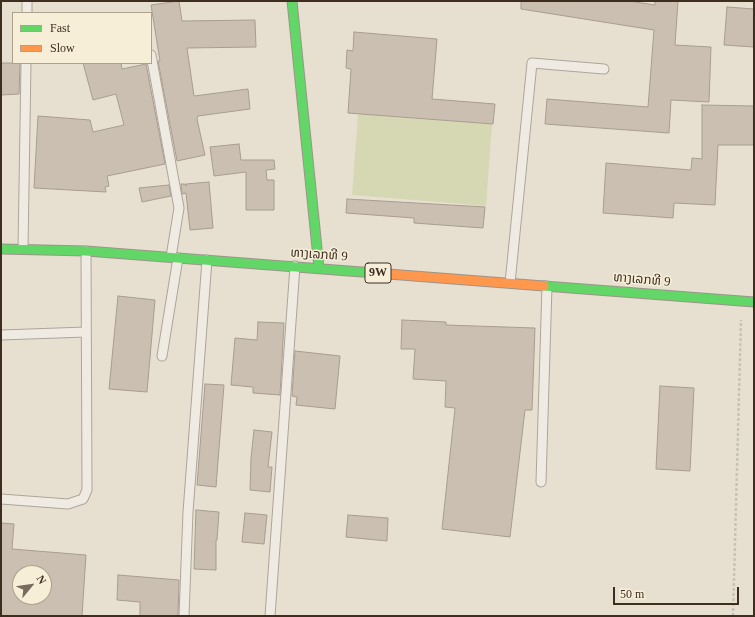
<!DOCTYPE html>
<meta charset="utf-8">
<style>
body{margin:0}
#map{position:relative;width:755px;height:617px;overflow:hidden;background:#e7e0d1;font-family:"Times New Roman",serif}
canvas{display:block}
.frame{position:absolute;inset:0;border:2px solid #3d2e20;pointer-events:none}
.legend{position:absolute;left:12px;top:12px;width:140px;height:52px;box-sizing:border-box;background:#f7eed8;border:1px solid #ada18e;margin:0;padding:5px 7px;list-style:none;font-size:12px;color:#3d2e20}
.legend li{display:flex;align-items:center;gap:8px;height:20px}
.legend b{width:20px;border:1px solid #ada18e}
.north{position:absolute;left:12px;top:565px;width:40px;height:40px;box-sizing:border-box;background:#f7eed8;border:1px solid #ada18e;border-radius:50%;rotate:61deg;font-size:11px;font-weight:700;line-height:16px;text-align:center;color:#3d2e20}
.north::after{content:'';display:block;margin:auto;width:14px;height:18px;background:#786c5e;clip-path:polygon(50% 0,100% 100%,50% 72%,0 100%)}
.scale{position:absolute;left:613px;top:587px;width:126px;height:18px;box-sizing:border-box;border:2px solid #3d2e20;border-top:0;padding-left:5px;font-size:12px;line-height:14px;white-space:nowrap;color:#3d2e20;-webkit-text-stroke:3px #f7eed8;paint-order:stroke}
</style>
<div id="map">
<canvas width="755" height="617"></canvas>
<div class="frame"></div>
<ul class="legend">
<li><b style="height:5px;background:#63d668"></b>Fast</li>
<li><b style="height:5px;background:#ff974d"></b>Slow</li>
</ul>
<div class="north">N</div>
<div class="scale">50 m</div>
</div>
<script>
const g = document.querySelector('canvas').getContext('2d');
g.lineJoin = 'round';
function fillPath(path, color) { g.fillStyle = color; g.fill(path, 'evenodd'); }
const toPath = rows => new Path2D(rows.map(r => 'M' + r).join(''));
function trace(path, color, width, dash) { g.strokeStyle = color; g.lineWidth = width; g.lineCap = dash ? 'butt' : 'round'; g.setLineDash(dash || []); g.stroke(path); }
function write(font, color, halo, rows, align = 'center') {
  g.font = font + ' "Times New Roman","Noto Sans Lao",serif'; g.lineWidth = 3; g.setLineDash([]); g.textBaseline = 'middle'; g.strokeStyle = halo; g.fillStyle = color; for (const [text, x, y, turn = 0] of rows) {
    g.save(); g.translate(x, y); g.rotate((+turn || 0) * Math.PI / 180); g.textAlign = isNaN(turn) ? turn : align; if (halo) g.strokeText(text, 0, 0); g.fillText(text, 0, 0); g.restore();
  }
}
fillPath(toPath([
 [358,114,492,124,486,206,352,195]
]), '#d6d7b3');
const building = toPath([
 [179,1,182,21,255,20,256,47,187,48,194,96,248,89,250,109,198,116,197,119,205,155,177,161,158,61,160,61,151,5,179,1],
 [521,1,629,1,655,5,655,1,678,1,675,45,711,47,709,102,671,100,669,133,545,124,547,99,648,107,654,30,521,9,521,1],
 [727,7,754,9,754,47,724,45,727,7],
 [354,32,437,39,432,99,495,104,493,124,348,113,351,69,346,68,347,50,353,51,354,32],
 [1,63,20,63,19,94,1,95,1,63],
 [83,63,121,63,122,69,146,64,165,164,107,176,109,186,105,187,106,192,34,188,38,116,90,120,93,132,124,125,116,94,93,100,83,63],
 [702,105,754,106,754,145,718,145,715,205,674,203,673,218,603,213,606,163,691,170,692,158,702,159,702,105],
 [239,144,241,160,274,160,275,169,266,170,267,180,274,180,274,210,246,210,246,172,214,176,210,147,239,144],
 [209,182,213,228,190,230,186,193,182,194,181,184,185,184,186,186,186,184,209,182],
 [169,185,171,196,142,202,139,188,169,185],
 [347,199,485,207,483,228,414,223,414,218,346,213,347,199],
 [118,296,155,300,147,392,109,389,118,296],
 [402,320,446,322,446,325,535,328,532,410,525,410,510,537,442,529,455,408,445,407,446,381,413,379,415,349,401,349,402,320],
 [258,322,284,323,280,395,253,393,253,387,231,385,235,338,257,340,258,322],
 [295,351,340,356,335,409,296,405,297,397,292,396,295,351],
 [205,384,224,385,216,487,197,485,205,384],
 [660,386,694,388,690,471,656,469,660,386],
 [254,430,272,432,268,467,272,467,270,492,250,490,251,458,254,430],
 [196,510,219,512,217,540,216,540,216,570,194,569,196,510],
 [245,513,267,515,264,544,242,542,245,513],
 [348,515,388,518,387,541,346,537,348,515],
 [1,523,14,524,12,549,86,555,82,616,1,616,1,523],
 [20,573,44,573,44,597,20,597,20,573],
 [118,575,179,580,178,616,140,616,140,602,117,600,118,575]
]);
fillPath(building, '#cbbfb2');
trace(building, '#a89c90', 1);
const lane = toPath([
 [27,13,27,1],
 [151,55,179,208,171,257],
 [23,249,26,63],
 [510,283,532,63,604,69],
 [1,335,86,332],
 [162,356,178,258],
 [541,482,547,286],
 [1,499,68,504,83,499,87,490,86,251],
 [184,616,188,512,207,260],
 [270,616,295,266]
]);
const fast = toPath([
 [292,1,319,268],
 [1,249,86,251,388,274],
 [544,286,754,302]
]);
const slow = toPath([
 [388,274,544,286]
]);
trace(lane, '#ada599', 11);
trace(fast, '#9c958a', 11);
trace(slow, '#9c958a', 11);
trace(toPath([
 [733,616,741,320]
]), '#c8c2b9', 2.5, [3, 2]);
trace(lane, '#efebe3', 9);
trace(fast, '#63d668', 9);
trace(slow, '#ff974d', 9);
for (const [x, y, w] of [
 [378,273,26]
]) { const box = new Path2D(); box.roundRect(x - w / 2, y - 10, w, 20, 3); g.fillStyle = '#f7eed8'; g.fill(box); trace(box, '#3d2e20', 1); }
write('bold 12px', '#3d2e20', null, [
 ["9W",378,273]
]);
write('13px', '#3d2e20', '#f7eed8', [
 ["ທາງເລກທີ 9",319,255,4],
 ["ທາງເລກທີ 9",642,280,5]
]);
</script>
